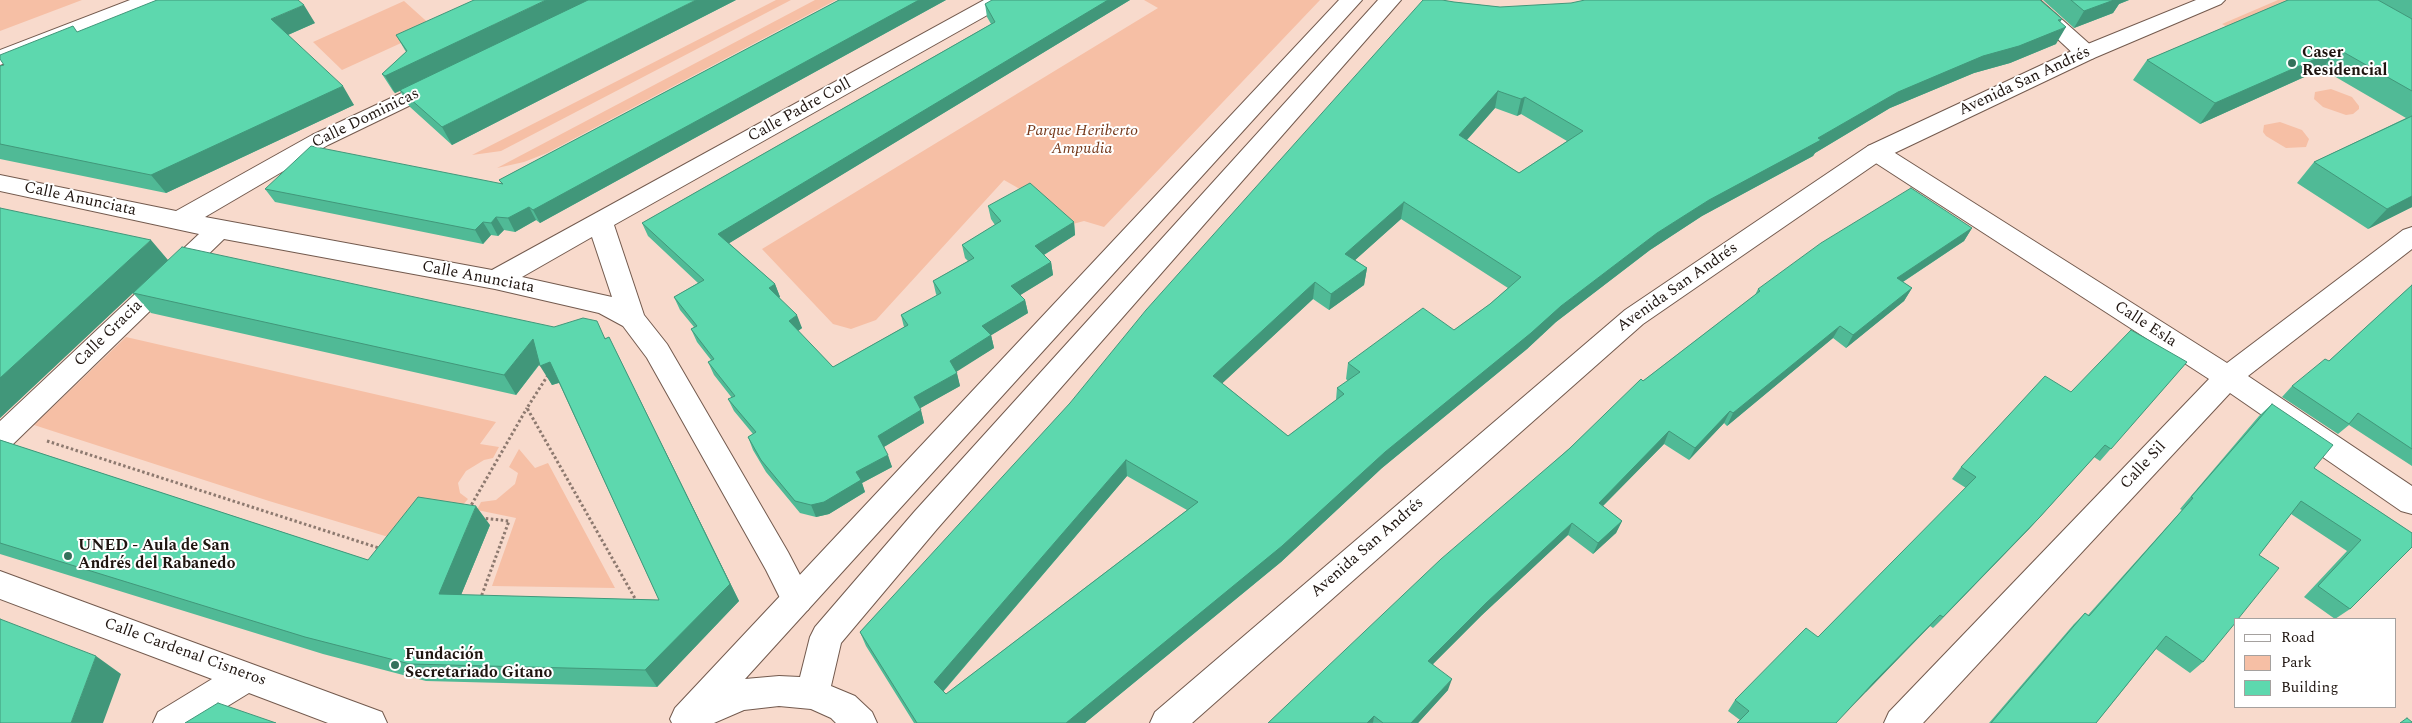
<!DOCTYPE html>
<meta charset="utf-8">
<style>
body{margin:0}
#map{position:relative;width:2412px;height:723px;overflow:hidden;background:#f8dacc;font-family:Spectral,serif}
canvas{display:block}
.legend{position:absolute;left:2234px;top:618px;width:162px;height:90px;box-sizing:border-box;background:#fff;border:1px solid #a5a19f;margin:0;padding:6px 9px;list-style:none;font-size:15px;color:#1f1510}
.legend li{display:flex;align-items:center;gap:10px;height:25px}
.legend b{width:25px;border:1px solid #a5a19f}
</style>
<div id="map">
<canvas width="2412" height="723"></canvas>
<ul class="legend">
<li><b style="height:6px;background:#fff"></b>Road</li>
<li><b style="height:14px;background:#f6bfa5"></b>Park</li>
<li><b style="height:14px;background:#5dd8ae"></b>Building</li>
</ul>
</div>
<script>
const g = document.querySelector('canvas').getContext('2d');
g.lineJoin = 'round';
function fillPath(path, color) { g.fillStyle = color; g.fill(path, 'evenodd'); }
const toPath = rows => new Path2D(rows.map(r => 'M' + r).join(''));
function trace(path, color, width, dash) { g.strokeStyle = color; g.lineWidth = width; g.lineCap = dash ? 'butt' : 'round'; g.setLineDash(dash || []); g.stroke(path); }
function write(font, color, halo, rows, align = 'center') {
  g.font = font + ' Spectral,serif'; g.lineWidth = 4; g.setLineDash([]); g.textBaseline = 'middle'; g.strokeStyle = halo; g.fillStyle = color; for (const [text, x, y, turn = 0] of rows) {
    g.save(); g.translate(x, y); g.rotate((+turn || 0) * Math.PI / 180); g.textAlign = isNaN(turn) ? turn : align; if (halo) g.strokeText(text, 0, 0); g.fillText(text, 0, 0); g.restore();
  }
}
fillPath(toPath([
 [0,0,82,0,0,31],
 [776,0,791,0,501,151,472,155],
 [815,0,836,0,547,153,524,162,497,168],
 [1144,0,1320,0,1104,227,1084,221,1065,226,1032,196,1004,180,876,320,851,329,833,324,762,249,1158,8],
 [2278,0,2321,0,2240,34,2222,24],
 [404,1,434,28,342,70,313,42],
 [2331,89,2352,97,2359,106,2359,109,2353,114,2346,115,2323,107,2314,99,2315,92],
 [2280,122,2302,130,2309,139,2306,147,2286,148,2266,136,2263,132,2264,125],
 [126,337,496,422,480,444,499,447,493,458,484,460,466,471,458,483,460,493,468,499,461,507,395,539,269,501,34,425],
 [519,449,535,468,548,463,615,588,492,586,516,518,477,510,481,502,496,500,515,484,518,473,509,467]
]), '#f6bfa5');
const street = toPath([
 [984,0,1011,0,1007,4,614,225,644,315,667,344,788,552,813,600,808,610,797,614,786,610,766,570,647,358,623,326,599,313,495,289,224,239,10,447,0,451,0,421,199,234,0,191,0,175,176,211,312,135,438,76,446,78,449,83,446,88,328,145,205,217,492,270,984,0],
 [592,237,612,297,522,277,592,237],
 [2016,0,2040,0,2094,48,2097,53,2094,58,2086,60,2078,58,2016,0],
 [1876,144,1884,146,2227,363,2403,230,2412,227,2412,249,2248,376,2412,486,2412,514,2401,511,2230,393,1923,723,1884,723,1889,712,2209,379,1868,158,1864,152,1868,146,1876,144],
 [0,571,382,712,387,723,328,723,249,693,200,723,153,723,158,712,212,679,0,599,0,571]
]);
const secondary = toPath([
 [130,0,160,0,156,4,0,65,0,50,130,0],
 [1339,0,1362,0,745,679,779,676,800,677,810,637,815,627,915,511,1378,0,1401,0,937,529,841,643,831,686,855,696,872,712,877,723,836,723,831,718,811,709,779,706,744,710,714,723,672,723,670,719,675,708,1339,0],
 [2196,0,2225,0,2221,4,2094,58,1884,158,1643,324,1192,723,1150,723,1155,712,1625,310,1868,146,2078,48,2196,0]
]);
trace(street, '#735a4e', 2);
trace(secondary, '#735a4e', 2);
trace(toPath([
 [548,375,527,408,637,602],
 [47,441,382,549],
 [469,509,527,408],
 [480,600,509,521,481,518]
]), '#8d796f', 3, [2.5, 2.5]);
fillPath(street, '#fff');
fillPath(secondary, '#fff');
fillPath(toPath([
 [736,0,452,145,410,107,400,91,395,93,393,91,382,74,406,52,396,35],
 [839,0,946,0,540,223,536,220,515,232,504,230,498,236,491,235,483,244,275,202,265,189,501,183,499,180],
 [1028,0,1130,0,729,243,775,284,780,297,779,297,802,328,798,331,833,367,904,327,901,315,937,296,936,294,933,281,968,261,965,258,962,245,995,225,991,219,988,206,1074,222,1075,235,1044,255,1051,262,1053,275,1020,295,1025,300,1028,313,991,335,994,348,956,371,960,386,920,408,924,423,884,447,892,467,862,483,865,492,829,514,816,517,800,513,766,472,753,450,748,437,753,434,734,411,728,399,732,398,714,375,708,362,711,360,697,342,691,329,694,327,680,310,674,297,698,283,648,236,642,223,991,24,987,17,985,4],
 [2043,0,2129,0,2119,4,2113,13,2074,28],
 [2288,0,2412,0,2412,207,2368,229,2297,183,2314,162,2406,118,2322,69,2200,124,2133,80,2147,60],
 [1454,2,1500,7,2060,22,2056,44,2010,63,1974,73,1890,108,1815,153,1813,156,1702,216,1650,250,1556,322,1527,349,1382,468,1281,562,1085,723,914,723,866,646,860,632],
 [1495,108,1517,116,1521,114,1567,141,1519,173,1467,140],
 [1401,219,1508,288,1490,304,1454,330,1348,363,1346,379,1348,381,1337,388,1336,400,1288,436,1222,383,1313,299,1329,310,1364,285,1367,268,1355,260],
 [1127,476,1187,510,946,694,943,692],
 [315,23,288,35,354,105,166,193,0,159,0,66,77,32],
 [0,208,168,260,606,338,609,337,739,601,657,687,426,681,323,654,0,554,0,440,368,560,490,525,461,595,659,600,559,383,552,385,540,364,516,395,151,313,133,293,0,418],
 [1972,228,1964,241,1903,282,1912,288,1904,301,1846,348,1833,338,1727,426,1724,423,1689,460,1664,444,1603,506,1622,521,1616,533,1593,554,1568,535,1482,615,1433,664,1448,690,1418,723,1268,723,1643,381,1755,295,1758,289],
 [2412,285,2412,466,2349,425,2338,434,2282,397,2292,386,2329,361],
 [2187,362,2100,461,2094,457,2029,529,1933,628,1930,626,1866,692,1740,720,1728,711,1735,700,1818,637,1966,488,1952,479,1961,467,2071,392],
 [2272,404,2314,468,2412,533,2350,609,2335,619,2304,597,2347,551,2291,514,2259,555,2203,662,2190,673,2156,649,2096,723,1989,723,2074,624,2085,613,2088,615,2182,510,2180,509,2259,416]
]), '#50ba96');
fillPath(toPath([
 [546,0,590,0,395,93,385,76],
 [696,0,736,0,452,145,442,127],
 [919,0,946,0,540,223,533,210],
 [1108,0,1130,0,723,247,718,234],
 [2114,0,2129,0,2119,4,2113,13,2074,28,2084,11],
 [304,5,315,23,283,37,271,19],
 [2062,19,2054,32,2066,27,2056,44,2010,63,1974,73,1890,108,1815,153,1813,156,1702,216,1650,250,1556,322,1527,349,1382,468,1281,562,1085,723,1066,723,1385,452,1561,306,1657,233,1709,200,1818,138,1898,92],
 [2338,49,2322,69,2200,124,2215,103],
 [343,86,354,105,166,193,151,175],
 [1498,91,1495,108,1456,152,1459,135],
 [1525,97,1521,114,1517,116,1521,99],
 [2412,196,2412,207,2368,229,2387,209],
 [1404,202,1401,219,1344,270,1345,254],
 [529,207,536,220,515,232,508,218],
 [496,217,504,230,498,236,491,223],
 [483,222,491,235,483,244,475,230],
 [1074,222,1075,235,1037,259,1035,246],
 [1972,228,1964,241,1889,291,1897,278],
 [151,240,168,260,0,418,0,378],
 [1051,262,1053,275,1014,299,1011,286],
 [1367,268,1364,285,1329,310,1331,294],
 [1315,282,1313,299,1213,392,1213,376],
 [775,284,780,297,774,301,769,288],
 [1912,288,1904,301,1846,348,1853,335],
 [1025,300,1028,313,985,339,982,326],
 [797,315,802,328,794,334,789,321],
 [1840,326,1833,338,1727,426,1733,413],
 [991,335,994,348,953,374,950,361],
 [609,337,739,601,657,687,645,670,730,584],
 [533,339,544,358,516,395,504,375],
 [550,362,561,382,552,385,540,366],
 [957,373,960,386,917,410,914,397],
 [921,410,924,423,882,448,878,436],
 [1730,411,1724,423,1689,460,1695,448],
 [1669,431,1664,444,1594,515,1599,503],
 [2105,445,2029,529,1933,628,1943,617],
 [888,455,892,467,862,483,865,492,829,514,816,517,811,505,856,472],
 [1126,460,1127,476,939,696,934,682],
 [476,506,490,525,454,612,439,594],
 [1622,521,1616,533,1593,554,1598,543],
 [1572,523,1568,535,1482,615,1425,672,1428,661,1486,603],
 [1940,615,1930,626,1866,692,1836,723,1875,681],
 [96,656,121,674,103,723,71,723],
 [1452,679,1448,690,1418,723,1411,723],
 [1374,716,1373,723,1367,723]
]), '#41977a');
const building = toPath([
 [157,0,298,0,304,5,271,19,343,86,151,175,0,144,0,66,4,65,0,59,0,55,73,26,77,32,157,0],
 [474,0,546,0,385,76,382,74,407,51,396,35,474,0],
 [588,0,696,0,442,127,400,90,588,0],
 [839,0,919,0,533,210,529,207,508,218,496,217,491,223,483,222,475,230,265,189,311,146,503,184,499,180,839,0],
 [992,0,1108,0,718,234,775,284,769,288,797,315,789,321,833,367,908,325,901,315,941,293,933,281,974,258,962,245,1001,221,988,206,1030,183,1074,222,1035,246,1051,262,1011,286,1025,300,982,326,991,335,950,361,957,373,914,397,921,410,878,436,888,455,856,472,861,480,824,502,811,505,795,501,761,460,748,437,756,432,728,399,735,396,708,362,714,359,691,329,697,326,674,297,704,280,642,223,995,22,985,4,992,0],
 [1423,0,1442,0,1454,2,1500,7,1571,3,1585,0,2040,0,2062,19,2058,20,2066,27,2019,46,1983,56,1898,92,1818,138,1821,140,1709,200,1657,233,1561,306,1531,333,1385,452,1282,546,1066,723,917,723,860,632,1070,403,1146,310,1423,0],
 [1498,91,1521,99,1525,97,1583,131,1519,173,1459,135,1498,91],
 [1404,202,1521,277,1490,304,1454,330,1423,308,1348,363,1360,372,1337,388,1344,394,1288,436,1213,376,1315,282,1331,294,1367,268,1345,254,1404,202],
 [1126,460,1198,502,946,694,934,682,1126,460],
 [2071,0,2114,0,2084,11,2071,0],
 [2288,0,2378,0,2412,19,2412,91,2338,49,2215,103,2147,60,2288,0],
 [2412,116,2412,196,2387,209,2314,162,2412,116],
 [1911,188,1972,228,1897,278,1912,288,1853,335,1840,326,1733,413,1730,411,1695,448,1669,431,1599,503,1622,521,1598,543,1572,523,1486,603,1428,661,1452,679,1411,723,1383,723,1374,716,1367,723,1268,723,1441,559,1569,449,1641,379,1643,381,1760,291,1758,289,1821,243,1911,188],
 [0,208,151,240,0,378,0,208],
 [182,247,554,327,583,318,597,321,605,339,609,337,730,584,645,670,410,664,305,637,0,543,0,440,368,560,418,497,476,506,439,594,659,600,550,362,540,366,533,339,504,375,133,293,182,247],
 [2412,285,2412,449,2358,413,2349,424,2292,386,2325,359,2329,361,2412,285],
 [2131,330,2187,362,2111,449,2105,445,2039,518,1943,617,1940,615,1875,681,1836,723,1737,723,1749,711,1735,700,1806,628,1818,637,1976,477,1961,467,2045,376,2071,392,2131,330],
 [2272,404,2333,445,2314,468,2412,533,2412,547,2350,609,2318,586,2361,540,2301,501,2259,555,2279,568,2238,619,2236,619,2236,622,2203,662,2166,636,2096,723,1991,723,2085,613,2089,616,2193,498,2191,497,2272,404],
 [0,619,96,656,71,723,0,723,0,619],
 [218,703,276,723,185,723,218,703],
 [2407,718,2412,722,2412,723,2400,723,2407,718]
]);
fillPath(building, '#5dd8ae');
trace(building, '#41977a', 1);
for (const [x, y, r, color] of [
 [2292,63,5,"#34715b"],
 [68,556,5,"#34715b"],
 [395,665,5,"#34715b"]
]) { const dot = new Path2D(); dot.arc(x, y, r, 0, 2 * Math.PI); g.fillStyle = color; g.fill(dot); trace(dot, '#fff', 2); }
write('bold 16px', '#1f1510', '#fff', [
 ["Caser",2302,54],
 ["Residencial",2302,72],
 ["UNED - Aula de San",78,547],
 ["Andrés del Rabanedo",78,565],
 ["Fundación",405,656],
 ["Secretariado Gitano",405,674]
], 'left');
write('16px', '#1f1510', '#fff', [
 ["Avenida San Andrés",2025,82,-25],
 ["Calle Padre Coll",800,111,-29],
 ["Calle Dominicas",366,119,-26],
 ["Calle Anunciata",80,200,12],
 ["Calle Anunciata",478,278,11],
 ["Avenida San Andrés",1678,288,-35],
 ["Calle Esla",2145,325,33],
 ["Calle Gracia",109,334,-44],
 ["Calle Sil",2144,466,-47],
 ["Avenida San Andrés",1368,548,-41],
 ["Calle Cardenal Cisneros",185,653,20]
]);
write('italic 16px', '#763a1c', '#fff', [
 ["Parque Heriberto",1082,132],
 ["Ampudia",1082,150]
]);
</script>
